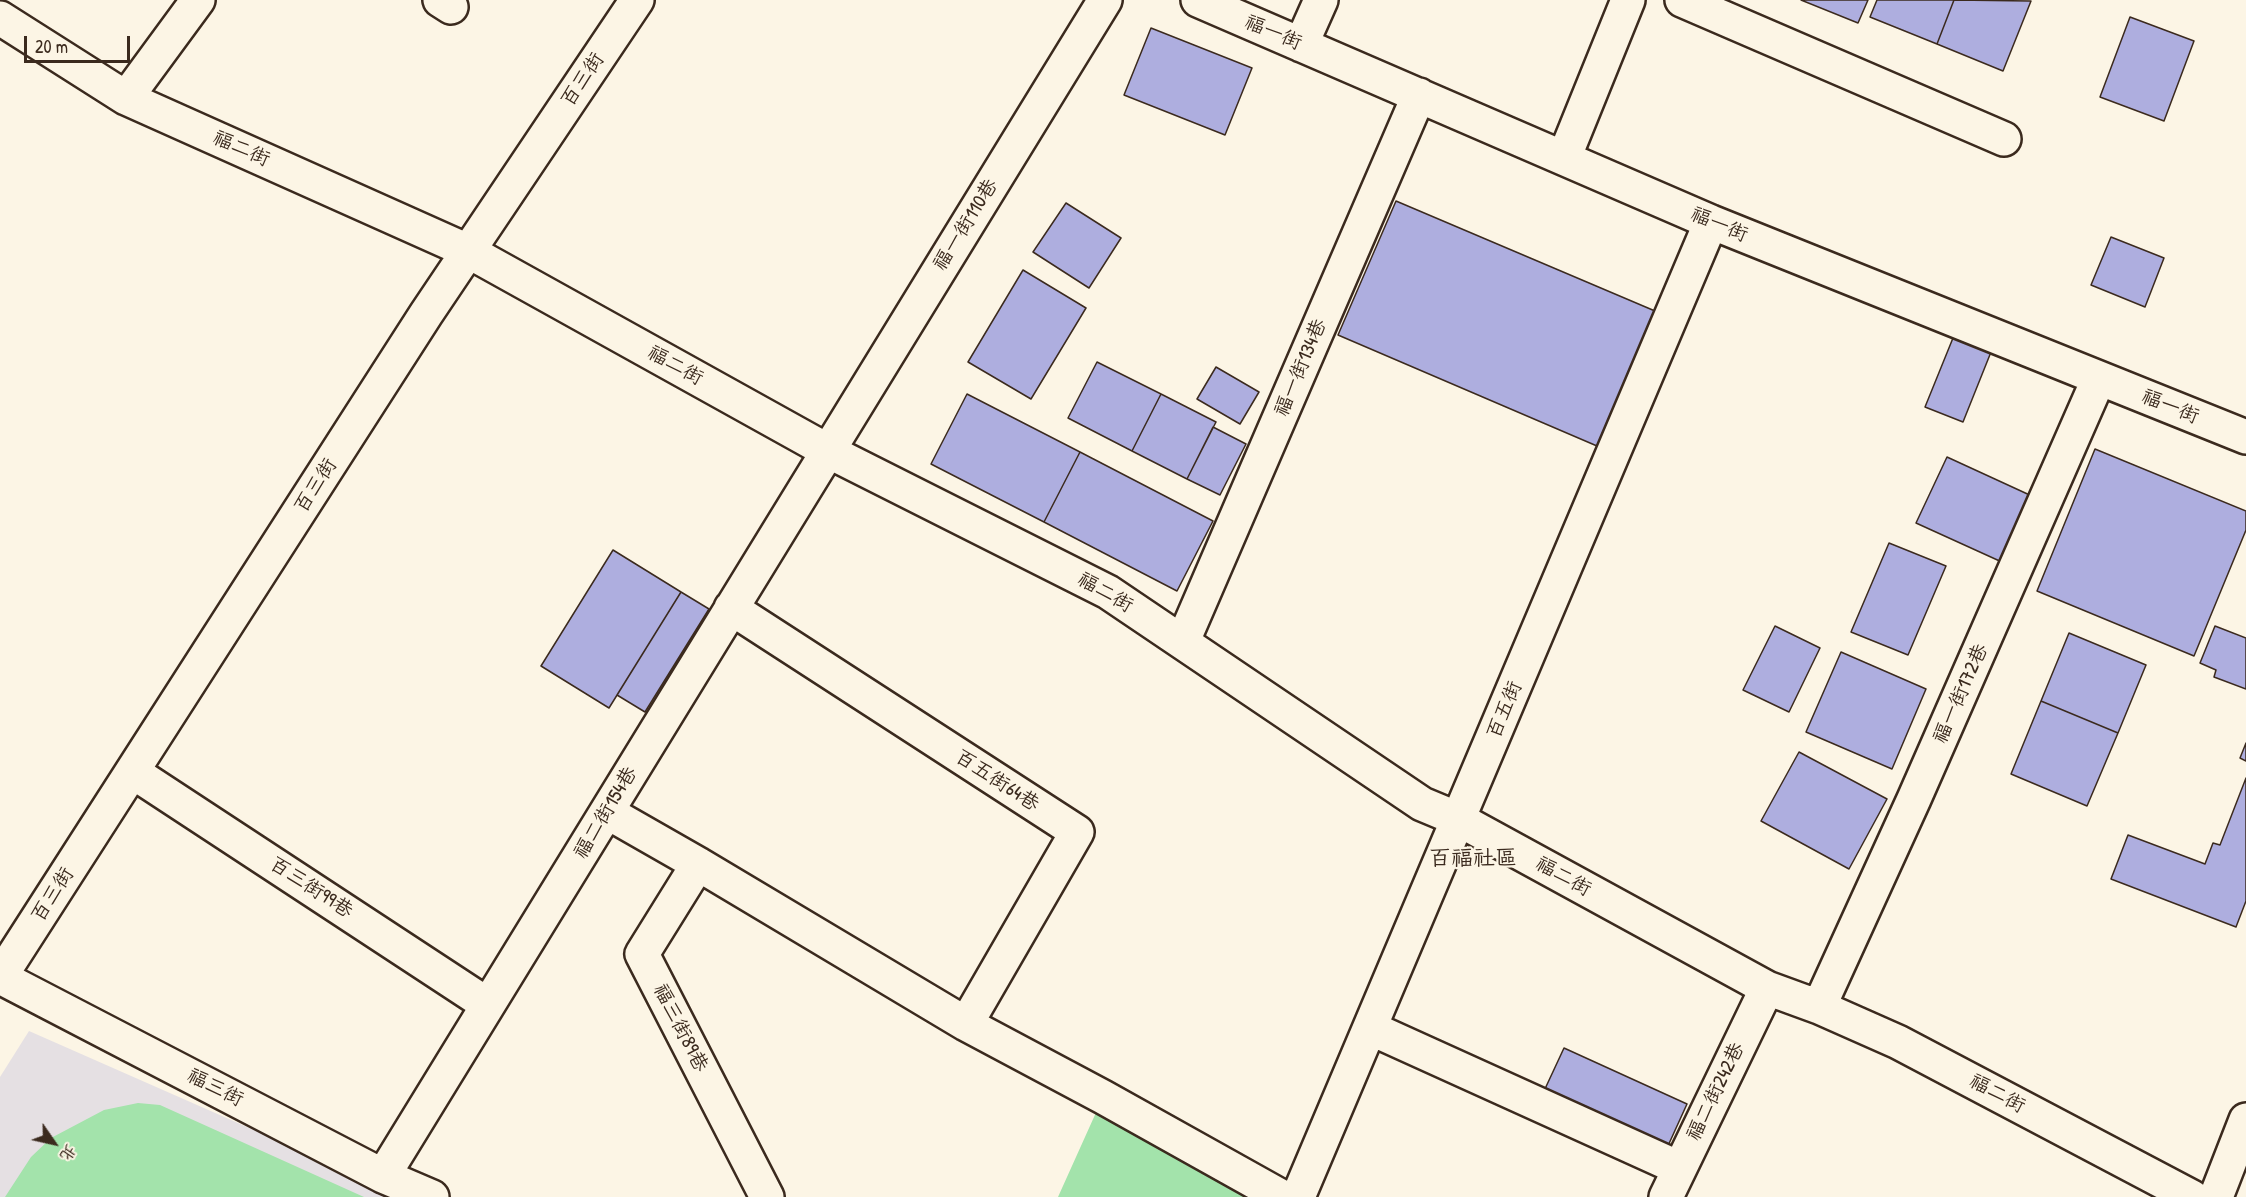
<!DOCTYPE html>
<meta charset="utf-8">
<style>
body{margin:0}
#map{position:relative;width:2246px;height:1197px;overflow:hidden;background:#fcf5e5;font-family:"Patrick Hand","LXGW WenKai TC",sans-serif}
canvas{display:block}
.north{position:absolute;left:24px;top:1113px;width:60px;height:60px;-webkit-text-stroke:4px #fcf5e5;paint-order:stroke;rotate:124deg;font-size:16px;font-weight:700;line-height:24px;text-align:center;color:#3b2a1e}
.north::after{content:'';display:block;margin:auto;width:21px;height:27px;background:#3b2a1e;clip-path:polygon(50% 0,100% 100%,50% 72%,0 100%)}
.scale{position:absolute;left:24px;top:36px;width:106px;height:27px;box-sizing:border-box;border:3px solid #3b2a1e;border-top:0;padding-left:8px;font-size:18px;line-height:21px;white-space:nowrap;color:#3b2a1e;-webkit-text-stroke:4px #fcf5e5;paint-order:stroke}
</style>
<div id="map">
<canvas width="2246" height="1197"></canvas>
<div class="north">北</div>
<div class="scale">20 m</div>
</div>
<script>
const g = document.querySelector('canvas').getContext('2d');
g.lineJoin = 'round';
function fillPath(path, color) { g.fillStyle = color; g.fill(path, 'evenodd'); }
const toPath = rows => new Path2D(rows.map(r => 'M' + r).join(''));
function trace(path, color, width, dash) { g.strokeStyle = color; g.lineWidth = width; g.lineCap = dash ? 'butt' : 'round'; g.setLineDash(dash || []); g.stroke(path); }
function write(font, color, halo, rows, align = 'center') {
  g.font = font + ' "Patrick Hand","LXGW WenKai TC",sans-serif'; g.lineWidth = 4.5; g.setLineDash([]); g.textBaseline = 'middle'; g.strokeStyle = halo; g.fillStyle = color; for (const [text, x, y, turn = 0] of rows) {
    g.save(); g.translate(x, y); g.rotate((+turn || 0) * Math.PI / 180); g.textAlign = isNaN(turn) ? turn : align; if (halo) g.strokeText(text, 0, 0); g.fillText(text, 0, 0); g.restore();
  }
}
fillPath(toPath([
 [29,1031,406,1197,0,1197,0,1077]
]), '#e5e0e3');
fillPath(toPath([
 [1103,1097,1282,1197,1058,1197],
 [138,1103,160,1105,364,1197,5,1197,31,1157,51,1138,104,1110]
]), '#a3e3ab');
const building = toPath([
 [1801,0,1868,0,1858,23,1801,0],
 [1877,0,1954,0,1937,44,1870,17,1877,0],
 [1954,0,2031,1,2003,71,1937,44,1954,0],
 [2130,17,2194,41,2164,121,2100,97,2130,17],
 [1151,28,1252,68,1225,135,1124,95,1151,28],
 [1396,201,1655,311,1597,446,1338,335,1396,201],
 [1066,203,1121,238,1089,288,1033,252,1066,203],
 [2111,237,2164,258,2145,307,2091,285,2111,237],
 [1023,270,1086,308,1031,399,968,362,1023,270],
 [1953,338,1991,352,1963,422,1925,407,1953,338],
 [1097,362,1161,394,1132,451,1068,418,1097,362],
 [1216,367,1259,392,1240,424,1197,399,1216,367],
 [967,394,1080,452,1044,522,931,464,967,394],
 [1161,394,1216,422,1187,479,1132,451,1161,394],
 [1213,427,1246,444,1220,495,1187,479,1213,427],
 [2095,449,2246,511,2246,530,2194,656,2037,591,2095,449],
 [1080,452,1213,521,1177,591,1044,522,1080,452],
 [1947,457,2034,497,2004,563,1916,523,1947,457],
 [1889,543,1946,566,1908,655,1851,632,1889,543],
 [613,550,681,592,609,708,541,666,613,550],
 [681,592,709,609,645,712,617,695,681,592],
 [1775,626,1820,648,1789,712,1743,690,1775,626],
 [2215,626,2246,638,2246,689,2214,677,2216,670,2200,663,2215,626],
 [2069,633,2146,665,2118,733,2041,701,2069,633],
 [1841,652,1926,689,1892,769,1806,732,1841,652],
 [2041,701,2118,733,2087,806,2011,774,2041,701],
 [2246,743,2246,761,2240,758,2246,743],
 [1799,752,1887,799,1849,869,1761,821,1799,752],
 [2246,778,2246,901,2236,927,2111,879,2128,835,2205,864,2213,843,2220,845,2246,778],
 [1564,1048,1687,1104,1667,1148,1544,1091,1564,1048]
]);
fillPath(building, '#aeaedf');
trace(building, '#3b2a1e', 1.5);
const minor = toPath([
 [440,0,451,7],
 [1198,0,1711,222,2246,437],
 [1682,0,2004,139],
 [0,18,126,98,468,251,828,451,1108,592,1422,804,1458,819,1767,988,1819,1007,1898,1042,2192,1197],
 [1301,45,1321,0],
 [126,98,198,0],
 [1564,158,1628,0],
 [731,608,1077,832,966,1024],
 [1183,641,1419,95],
 [133,772,488,1005],
 [607,812,698,864,966,1024,1103,1097,1282,1197],
 [698,864,642,954,767,1197],
 [0,977,426,314,637,0],
 [0,977,383,1176,432,1197],
 [1819,1007,1914,799,2099,378],
 [1370,1028,1679,1168],
 [383,1176,1105,0],
 [1298,1197,1711,222],
 [1666,1197,1767,988],
 [2216,1197,2246,1120]
]);
trace(minor, '#3b2a1e', 38);
trace(minor, '#fcf5e5', 33);
write('20px', '#3b2a1e', '#fcf5e5', [
 ["福一街",1273,33,23],
 ["百三街",583,80,-56],
 ["福二街",241,149,24],
 ["福一街110巷",966,225,-58],
 ["福一街",1719,225,23],
 ["福二街",675,366,29],
 ["福一街134巷",1301,368,-67],
 ["福一街",2170,407,22],
 ["百三街",316,486,-57],
 ["福二街",1105,593,30],
 ["福一街172巷",1961,694,-66],
 ["百五街",1505,710,-67],
 ["百五街64巷",997,781,33],
 ["福二街154巷",606,813,-59],
 ["福二街",1563,877,29],
 ["百三街99巷",311,888,33],
 ["百三街",53,895,-57],
 ["福三街89巷",680,1028,63],
 ["福三街",215,1088,27],
 ["福二街242巷",1716,1092,-64],
 ["福二街",1997,1094,28]
]);
write('22px', '#3b2a1e', '#fcf5e5', [
 ["百福社區",1473,859]
]);
</script>
